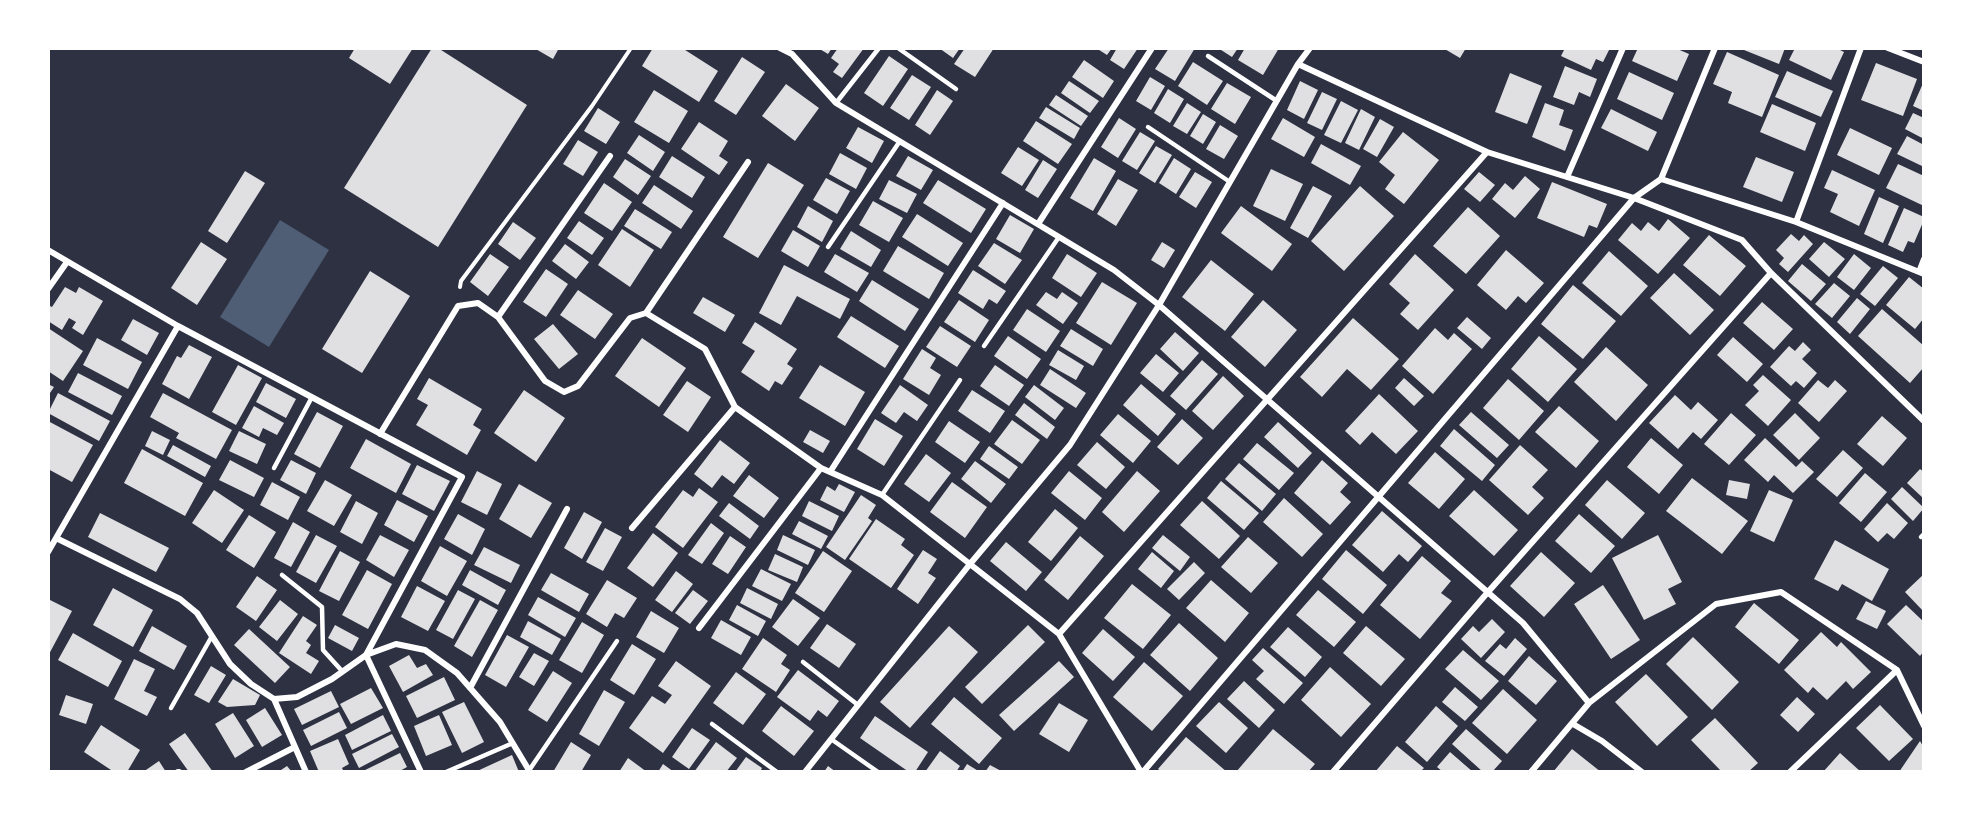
<!DOCTYPE html>
<style>
body{margin:0}
#map{position:relative;width:1972px;height:820px;overflow:hidden;background:#2d3142;font-family:"Asap Condensed",sans-serif}
canvas{display:block}
.frame{position:absolute;inset:0;border:50px solid #fff;pointer-events:none}
</style>
<div id="map">
<canvas width="1972" height="820"></canvas>
<div class="frame"></div>
</div>
<script>
const g = document.querySelector('canvas').getContext('2d');
g.lineJoin = 'round';
function fillPath(path, color) { g.fillStyle = color; g.fill(path, 'evenodd'); }
const toPath = rows => new Path2D(rows.map(r => 'M' + r).join(''));
function trace(path, color, width, dash) { g.strokeStyle = color; g.lineWidth = width; g.lineCap = dash ? 'butt' : 'round'; g.setLineDash(dash || []); g.stroke(path); }
fillPath(toPath([
 [280,220,329,250,269,347,220,317]
]), '#4f5d75');
fillPath(toPath([
 [355,48,413,48,390,84,349,58],
 [432,48,438,48,527,105,438,247,344,188],
 [534,48,559,48,553,59],
 [653,48,682,48,718,71,699,102,642,66],
 [818,48,832,48,828,54],
 [838,48,864,48,842,78,833,72,839,64,831,58],
 [939,48,960,48,953,58],
 [965,48,994,48,975,77,954,64],
 [1096,48,1112,48,1107,55],
 [1117,48,1138,48,1124,69,1110,60],
 [1169,48,1195,48,1175,81,1155,69],
 [1218,48,1238,48,1232,57],
 [1245,48,1279,48,1263,75,1238,60],
 [1443,48,1466,48,1460,58],
 [1565,48,1610,48,1603,62,1596,59,1591,70,1561,56],
 [1638,48,1675,48,1689,54,1677,81,1632,61],
 [1739,48,1785,48,1779,64],
 [1795,48,1836,48,1844,52,1831,80,1789,60],
 [1727,52,1779,75,1762,117,1728,103,1732,92,1713,84],
 [889,56,908,69,883,106,864,93],
 [742,57,765,72,736,115,714,101],
 [1084,60,1114,81,1103,98,1072,77],
 [1193,62,1223,81,1207,105,1178,86],
 [1876,63,1917,79,1903,116,1861,100],
 [1565,66,1597,79,1590,97,1579,92,1574,105,1553,97],
 [1787,71,1833,91,1821,117,1775,97],
 [1629,72,1674,93,1662,120,1617,99],
 [1510,73,1542,86,1527,124,1495,112],
 [912,75,931,87,909,120,890,108],
 [1150,77,1165,86,1151,110,1136,101],
 [1069,81,1099,101,1090,113,1061,93],
 [1300,81,1318,90,1304,119,1287,110],
 [1924,81,1924,111,1913,106],
 [1227,83,1251,97,1235,124,1211,109],
 [786,84,819,108,795,141,762,116],
 [1168,89,1184,99,1170,123,1154,113],
 [654,90,688,111,669,143,634,122],
 [937,90,953,101,930,135,915,125],
 [1322,92,1337,99,1322,130,1307,123],
 [1056,95,1088,116,1081,126,1049,105],
 [1341,101,1358,110,1341,143,1324,135],
 [1187,103,1201,112,1187,134,1173,126],
 [1545,103,1564,110,1559,125,1573,130,1565,151,1532,137],
 [1772,104,1816,123,1805,151,1760,132],
 [1046,107,1080,128,1074,139,1039,118],
 [598,108,620,122,606,144,584,131],
 [1361,109,1375,117,1359,150,1345,143],
 [1611,109,1657,132,1648,151,1601,128],
 [1913,113,1924,118,1924,139,1905,129],
 [1203,114,1216,122,1203,144,1190,136],
 [1119,118,1136,129,1118,158,1101,147],
 [1283,118,1315,137,1304,157,1271,139],
 [1380,119,1394,127,1377,157,1363,149],
 [1036,121,1072,144,1058,164,1023,141],
 [699,122,728,141,719,156,728,162,719,175,681,149],
 [1220,125,1238,136,1224,159,1206,149],
 [858,127,884,141,872,163,846,148],
 [1850,128,1892,148,1879,175,1837,155],
 [1140,132,1155,141,1137,170,1122,161],
 [1403,132,1439,160,1404,204,1385,189,1395,175,1379,162],
 [639,135,665,152,653,171,627,153],
 [1907,136,1924,145,1924,167,1897,154],
 [578,140,598,152,583,176,563,164],
 [1321,144,1361,166,1350,185,1311,163],
 [1156,146,1172,155,1155,183,1139,173],
 [1018,147,1039,160,1022,186,1001,173],
 [840,153,867,168,856,189,829,174],
 [672,156,705,177,692,198,659,177],
 [908,156,933,170,921,190,896,176],
 [1756,157,1794,172,1782,202,1743,187],
 [1094,158,1116,171,1093,211,1070,198],
 [1174,158,1191,169,1176,194,1159,183],
 [625,159,651,176,638,195,613,177],
 [1043,160,1057,169,1038,198,1025,190],
 [768,163,804,185,758,258,723,237],
 [1898,164,1924,176,1924,206,1886,188],
 [1271,169,1303,184,1285,221,1253,206],
 [1832,170,1875,190,1859,226,1830,212,1838,194,1824,188],
 [245,171,265,183,227,243,208,231],
 [1195,172,1212,182,1196,208,1179,197],
 [1479,172,1495,185,1480,202,1464,189],
 [1525,176,1540,189,1515,218,1492,199,1505,183,1513,190],
 [826,178,850,191,837,214,813,200],
 [1118,179,1138,190,1116,226,1097,214],
 [889,180,917,194,907,213,879,199],
 [938,180,986,209,971,233,923,203],
 [1552,182,1607,204,1597,228,1589,225,1584,237,1537,218],
 [604,183,632,202,612,231,584,213],
 [654,185,693,211,681,229,642,203],
 [1313,186,1332,196,1308,238,1290,228],
 [1360,186,1394,216,1344,271,1311,241],
 [1879,197,1899,206,1883,243,1864,234],
 [873,201,903,218,889,242,859,225],
 [808,206,833,221,822,242,797,227],
 [1241,206,1292,244,1272,271,1221,233],
 [1468,207,1500,236,1466,274,1433,246],
 [1904,208,1924,217,1924,220,1914,243,1908,241,1903,252,1888,245],
 [635,209,672,232,661,249,624,226],
 [917,214,963,243,948,266,902,237],
 [1010,215,1034,229,1020,253,996,239],
 [1668,219,1690,238,1658,274,1618,240,1632,223,1641,231,1648,222,1659,231],
 [579,221,604,238,592,255,567,238],
 [513,222,536,238,520,260,498,244],
 [622,229,654,250,630,287,598,265],
 [793,230,820,246,808,267,781,251],
 [851,231,881,250,871,267,840,249],
 [1791,234,1799,241,1804,235,1813,244,1788,272,1779,264,1784,258,1776,250],
 [1709,235,1746,266,1720,296,1683,265],
 [201,242,227,259,197,305,171,288],
 [1162,242,1175,250,1164,268,1151,260],
 [1824,242,1845,259,1829,277,1809,259],
 [994,243,1022,260,1005,284,978,266],
 [565,244,589,262,576,279,552,261],
 [898,246,944,273,929,299,883,271],
 [1506,250,1544,283,1526,303,1518,296,1506,310,1477,285],
 [1609,251,1648,286,1621,316,1582,283],
 [490,254,509,267,488,296,470,282],
 [835,254,869,273,857,292,824,272],
 [1067,254,1097,273,1081,297,1052,278],
 [1415,254,1454,290,1418,330,1400,314,1410,303,1389,284],
 [1854,254,1871,268,1854,290,1837,277],
 [1211,260,1254,294,1225,331,1182,297],
 [1802,264,1826,284,1811,301,1788,281],
 [784,265,850,299,840,319,797,296,781,325,759,313],
 [1883,266,1898,278,1875,306,1860,294],
 [546,269,568,284,546,317,523,302],
 [973,270,1006,291,997,304,989,299,983,309,958,293],
 [370,271,410,296,362,373,322,349],
 [1674,273,1714,310,1690,335,1650,298],
 [1909,277,1924,289,1924,318,1915,329,1886,305],
 [872,280,919,309,905,331,859,301],
 [1102,282,1137,303,1111,345,1076,323],
 [1834,283,1850,296,1832,318,1815,304],
 [1573,285,1616,321,1583,359,1541,324],
 [65,287,76,293,79,287,103,301,83,335,72,328,76,322,69,318,62,330,48,321,48,305,52,307],
 [578,290,613,314,595,339,560,315],
 [1046,292,1057,299,1062,292,1078,303,1063,324,1036,305],
 [703,297,735,315,725,332,693,313],
 [1857,298,1870,309,1850,334,1837,322],
 [959,300,989,320,975,342,944,322],
 [1263,300,1297,330,1265,367,1231,337],
 [1762,302,1793,329,1774,350,1743,323],
 [1027,309,1060,331,1046,352,1013,330],
 [1882,309,1924,346,1924,367,1910,383,1858,336],
 [851,316,899,346,885,368,837,337],
 [1467,317,1491,338,1482,349,1457,328],
 [1353,318,1399,359,1371,390,1347,369,1322,397,1300,377],
 [133,319,159,333,147,355,121,340],
 [755,322,797,349,787,364,793,368,782,385,775,381,769,391,741,372,755,351,742,343],
 [553,324,578,354,559,369,534,339],
 [940,326,971,346,957,367,926,347],
 [48,328,83,351,63,381,48,371],
 [1435,328,1448,340,1454,333,1472,349,1433,394,1402,366],
 [1071,329,1103,349,1093,366,1060,346],
 [1175,332,1199,353,1183,371,1160,349],
 [1008,336,1041,359,1027,379,994,356],
 [1539,336,1577,369,1548,402,1511,369],
 [1733,337,1763,364,1747,382,1717,355],
 [97,338,142,362,128,389,83,365],
 [642,338,686,368,659,407,615,376],
 [1803,342,1811,350,1802,359,1817,373,1804,388,1796,381,1791,386,1770,367,1789,346,1795,351],
 [189,345,212,357,189,399,162,384,177,356,181,358],
 [1606,347,1648,385,1616,421,1574,382],
 [922,349,936,358,930,368,941,375,929,395,903,379],
 [1058,350,1084,366,1076,380,1049,365],
 [1156,354,1179,373,1163,392,1140,373],
 [1202,360,1218,374,1186,410,1170,396],
 [238,365,262,378,236,425,212,412],
 [820,365,865,392,845,426,799,398],
 [995,365,1024,385,1009,406,980,386],
 [1050,369,1086,393,1076,408,1040,385],
 [78,373,122,396,112,415,68,392],
 [1763,375,1791,400,1768,426,1745,405,1759,391,1753,385],
 [1223,376,1244,396,1213,430,1192,411],
 [429,378,482,409,473,425,481,430,467,455,416,425,428,405,417,399],
 [1404,378,1424,396,1414,406,1395,388],
 [1508,379,1544,411,1519,440,1483,408],
 [1818,380,1828,388,1835,380,1847,391,1819,422,1798,403],
 [687,381,711,397,688,432,663,415],
 [266,383,296,399,286,418,256,402],
 [48,384,54,387,48,396],
 [1141,384,1176,414,1158,436,1123,405],
 [900,385,928,405,917,421,904,412,896,423,881,413],
 [1034,385,1064,408,1055,420,1025,397],
 [524,390,565,418,536,462,494,433],
 [972,390,1005,411,990,433,958,411],
 [58,393,110,421,99,441,48,413],
 [163,393,232,430,216,459,176,438,179,433,150,417],
 [1379,394,1418,431,1396,454,1372,432,1360,445,1345,431],
 [1675,395,1691,410,1698,402,1718,420,1701,439,1693,432,1678,449,1649,423],
 [1024,403,1055,427,1047,439,1015,415],
 [254,406,284,423,277,435,263,428,259,437,242,428],
 [1559,406,1599,441,1576,468,1535,432],
 [317,412,343,426,320,468,294,454],
 [1471,412,1509,445,1497,458,1459,425],
 [1731,413,1756,435,1729,465,1704,444],
 [1795,413,1820,438,1799,460,1773,435],
 [1118,414,1151,441,1133,463,1100,435],
 [1882,416,1907,438,1883,466,1857,444],
 [875,419,903,436,884,466,857,449],
 [1182,419,1203,438,1178,465,1157,447],
 [1012,420,1040,440,1022,464,994,444],
 [48,421,93,445,72,482,48,469],
 [949,421,980,442,965,463,935,442],
 [1278,422,1312,453,1298,468,1264,437],
 [1454,429,1495,465,1482,481,1440,446],
 [810,430,830,441,823,453,803,442],
 [152,431,170,440,163,455,145,446],
 [239,431,266,444,257,464,229,451],
 [1651,438,1683,465,1659,494,1627,467],
 [1765,438,1796,467,1802,461,1814,472,1793,493,1774,475,1768,482,1744,460],
 [366,439,411,464,396,493,350,468],
 [720,440,750,463,734,484,722,475,712,488,694,474],
 [1097,442,1125,467,1106,489,1077,465],
 [1257,443,1294,473,1279,490,1243,459],
 [173,445,211,466,205,477,167,456],
 [1520,445,1548,470,1532,487,1544,498,1528,515,1489,480],
 [989,446,1018,467,1009,479,980,459],
 [142,449,203,483,185,516,124,483],
 [1843,450,1863,468,1837,497,1816,479],
 [1435,452,1465,479,1439,509,1408,483],
 [926,454,951,473,929,502,904,484],
 [230,460,264,478,254,497,219,480],
 [291,460,316,473,306,494,280,480],
 [1322,460,1348,483,1340,492,1351,502,1330,525,1294,493],
 [975,461,1006,484,991,503,961,479],
 [1239,463,1276,494,1262,511,1225,479],
 [417,465,450,481,434,511,402,494],
 [1920,469,1924,472,1924,499,1907,483],
 [477,471,502,484,487,515,461,502],
 [1069,471,1102,498,1085,520,1051,493],
 [1137,471,1160,491,1124,532,1102,512],
 [1865,473,1887,492,1861,522,1839,503],
 [749,475,779,498,764,518,733,496],
 [1692,478,1748,521,1722,554,1666,511],
 [325,480,352,495,334,526,307,511],
 [1607,480,1645,513,1622,539,1585,505],
 [1729,480,1750,484,1747,499,1726,495],
 [1221,481,1259,513,1244,530,1207,498],
 [272,482,300,497,288,520,260,505],
 [952,482,987,507,965,538,930,512],
 [519,484,552,503,531,538,499,519],
 [839,484,855,492,844,512,820,500,827,486,835,491],
 [1902,487,1924,508,1913,521,1891,499],
 [699,488,718,502,683,548,655,527,683,490,693,497],
 [214,490,244,510,222,543,192,523],
 [1474,490,1518,530,1494,556,1449,516],
 [1769,490,1793,500,1774,542,1750,531],
 [861,495,876,505,868,518,872,521,845,560,826,547],
 [1284,498,1323,534,1302,557,1263,522],
 [397,500,428,516,414,542,384,525],
 [356,501,378,513,362,544,340,532],
 [809,501,839,516,832,531,802,516],
 [1202,501,1240,536,1219,559,1180,525],
 [729,503,759,526,750,539,719,516],
 [1887,503,1908,523,1894,539,1887,533,1878,542,1864,529],
 [1055,509,1078,528,1051,561,1028,542],
 [1382,511,1422,546,1408,562,1399,554,1383,572,1352,545],
 [584,512,602,522,582,559,564,548],
 [100,513,169,548,156,572,88,537],
 [458,514,485,529,472,555,444,539],
 [1579,514,1615,546,1591,573,1555,541],
 [249,515,276,532,254,568,226,550],
 [876,519,905,539,901,545,914,555,891,588,849,559],
 [799,521,828,536,821,549,792,534],
 [293,522,310,532,291,567,274,558],
 [711,523,724,533,702,564,688,555],
 [605,528,622,537,603,571,586,562],
 [653,533,678,553,653,587,627,568],
 [316,535,337,546,316,583,296,572],
 [380,535,409,550,394,577,366,560],
 [783,535,815,550,808,565,777,550],
 [1163,535,1190,557,1180,571,1152,548],
 [1658,535,1682,582,1668,589,1676,604,1644,620,1612,558],
 [730,536,746,547,728,574,712,564],
 [1080,536,1104,556,1068,600,1044,580],
 [1248,537,1278,563,1251,593,1221,567],
 [1835,540,1889,569,1872,601,1842,584,1838,591,1814,579],
 [1006,542,1042,572,1026,591,990,561],
 [440,546,467,561,447,596,421,581],
 [484,547,520,565,511,583,474,565],
 [923,550,937,559,928,573,936,578,918,604,897,589],
 [1346,550,1387,585,1363,614,1322,579],
 [340,551,360,562,339,601,319,591],
 [823,551,852,571,824,612,795,593],
 [1152,552,1174,571,1161,588,1138,569],
 [1541,552,1575,583,1544,617,1510,586],
 [775,554,803,567,797,582,768,570],
 [1422,556,1451,581,1441,593,1452,601,1420,639,1380,605],
 [1194,562,1205,573,1179,600,1167,589],
 [761,569,791,584,782,601,752,586],
 [367,570,392,584,368,629,342,615],
 [470,570,506,590,498,605,462,585],
 [676,571,693,584,672,612,655,600],
 [551,573,589,594,579,612,541,590],
 [1924,574,1924,612,1905,592],
 [257,576,277,590,256,621,236,607],
 [607,580,637,598,624,618,615,613,607,627,586,614],
 [1211,580,1249,613,1225,642,1186,608],
 [1132,584,1171,615,1143,649,1104,618],
 [1603,585,1640,640,1611,659,1574,604],
 [417,586,445,601,428,631,401,617],
 [113,588,153,610,133,647,93,625],
 [747,588,778,604,771,619,740,603],
 [458,590,475,599,453,639,436,630],
 [693,590,708,601,690,624,675,613],
 [1318,590,1356,622,1334,647,1296,615],
 [538,597,576,618,565,637,528,615],
 [48,599,72,611,48,656],
 [793,599,820,618,798,646,772,627],
 [280,600,298,614,277,641,259,627],
 [480,600,498,610,472,657,454,646],
 [1866,601,1886,611,1877,629,1856,619],
 [1754,603,1799,640,1779,664,1735,627],
 [737,605,766,621,758,636,729,620],
 [1906,605,1924,622,1924,651,1920,656,1887,624],
 [651,611,679,628,664,653,636,637],
 [303,616,317,625,306,641,311,645,306,653,319,661,311,674,279,653],
 [1492,619,1505,632,1481,658,1461,639,1473,626,1479,632],
 [721,620,751,637,741,655,711,638],
 [528,621,561,639,552,655,520,637],
 [582,622,604,635,582,673,559,660],
 [1179,623,1218,658,1190,691,1150,655],
 [827,624,856,644,839,668,810,648],
 [335,625,359,638,352,651,328,638],
 [1028,625,1045,642,982,704,965,687],
 [152,626,187,646,174,670,139,651],
 [949,626,978,652,910,728,880,702],
 [1366,626,1405,659,1381,686,1343,653],
 [1288,627,1322,657,1305,677,1270,647],
 [249,629,290,667,275,683,234,645],
 [1103,629,1135,657,1113,681,1082,653],
 [1821,632,1837,647,1841,642,1871,672,1853,689,1846,681,1827,700,1813,687,1808,693,1784,670],
 [73,633,122,661,108,687,58,660],
 [507,635,529,647,506,687,485,675],
 [1693,637,1739,682,1712,710,1666,664],
 [763,638,787,655,781,664,790,670,776,692,742,669],
 [1515,638,1527,649,1504,676,1485,661,1500,644,1506,649],
 [632,644,656,659,634,695,610,680],
 [1263,648,1303,683,1284,704,1256,679,1264,671,1252,660],
 [1463,650,1499,681,1481,700,1445,669],
 [534,653,549,661,534,686,519,677],
 [409,655,417,668,426,664,433,675,403,692,389,666],
 [1529,656,1557,681,1536,705,1508,681],
 [134,659,155,669,144,691,157,697,147,716,114,699],
 [676,661,711,686,663,753,629,728,652,696,665,704,672,695,658,686],
 [1059,661,1074,677,1014,731,999,715],
 [1144,662,1183,696,1152,731,1113,697],
 [211,666,226,675,209,703,194,695],
 [1330,667,1371,704,1341,737,1301,700],
 [798,670,839,701,827,717,818,710,810,721,777,697],
 [553,671,572,683,547,722,528,710],
 [736,672,766,694,743,725,713,703],
 [1646,674,1688,717,1657,746,1615,702],
 [444,677,455,700,417,718,406,696],
 [233,679,260,695,255,705,227,707,218,702],
 [1244,681,1275,710,1259,728,1227,699],
 [1455,687,1478,707,1465,721,1442,702],
 [371,688,383,708,351,724,340,704],
 [1503,689,1537,720,1507,754,1472,723],
 [604,690,625,702,599,746,579,734],
 [331,691,339,707,302,725,294,709],
 [66,695,93,704,86,724,59,715],
 [954,697,1002,738,979,764,931,724],
 [1797,697,1815,714,1798,732,1780,715],
 [464,702,484,742,462,753,442,712],
 [1219,702,1248,728,1226,753,1196,726],
 [1059,703,1088,720,1069,752,1039,734],
 [1880,705,1913,739,1889,761,1856,728],
 [781,706,814,731,794,756,762,731],
 [1436,706,1458,726,1427,762,1405,742],
 [265,708,282,735,262,747,246,720],
 [339,712,347,728,311,746,303,730],
 [233,713,254,746,235,758,215,724],
 [383,715,391,731,352,750,345,735],
 [439,715,452,745,426,756,414,726],
 [875,716,928,752,915,772,909,772,860,738],
 [1715,718,1758,763,1748,772,1722,772,1691,740],
 [101,725,140,750,127,772,114,772,84,752],
 [692,728,710,740,689,769,672,757],
 [1273,729,1315,764,1308,772,1236,772],
 [1466,729,1502,761,1492,772,1483,772,1452,744],
 [185,733,213,772,189,772,169,744],
 [392,734,399,747,359,768,352,754],
 [1186,737,1227,772,1162,772,1158,769],
 [338,739,349,764,342,768,344,772,319,772,310,751],
 [1920,741,1924,748,1924,772,1899,772],
 [571,742,591,755,581,772,553,772],
 [716,742,737,758,726,772,694,772],
 [1397,746,1424,768,1420,772,1375,772],
 [1572,749,1601,772,1553,772],
 [940,751,960,766,956,772,925,772],
 [1450,752,1473,772,1443,772,1437,767],
 [400,753,407,767,398,772,361,772],
 [1840,753,1861,772,1823,772],
 [512,755,519,772,475,772],
 [746,757,762,768,760,772,735,772],
 [628,758,647,772,619,772],
 [159,761,166,772,143,772],
 [663,764,674,772,658,772],
 [967,764,980,772,962,772],
 [990,765,1003,772,985,772],
 [287,766,292,772,278,772],
 [828,766,836,772,824,772]
]), '#e0e0e3');
trace(toPath([
 [460,287,461,281,592,106,631,48]
]), '#fff', 4);
trace(toPath([
 [898,48,956,89],
 [1208,56,1277,101],
 [836,103,879,48],
 [1148,127,1230,182],
 [828,247,900,141],
 [984,346,1059,237],
 [274,468,312,397],
 [882,495,960,380],
 [1921,537,1924,534],
 [282,575,322,607,323,650,342,671],
 [803,662,858,705],
 [171,708,212,636],
 [712,724,777,772],
 [831,739,878,772],
 [530,769,617,641],
 [446,772,513,743]
]), '#fff', 4.5);
trace(toPath([
 [780,48,792,54,836,103,1114,270,1159,305,1523,623,1589,703,1531,772],
 [1888,48,1924,62],
 [1298,64,1487,152,1634,198,1661,179,1796,222,1924,274],
 [748,162,646,313,705,349,735,407,821,468,882,495,1059,634,1141,772],
 [1567,177,1623,48],
 [1661,179,1715,48],
 [1796,222,1861,48],
 [1038,224,1152,48],
 [48,250,178,326,48,552],
 [1919,272,1924,259],
 [48,289,67,262],
 [498,317,610,156],
 [178,326,462,477,366,655,421,772],
 [380,434,458,306,478,303,498,317,545,381,564,392,578,386,630,318,646,313],
 [830,472,1003,203],
 [632,528,735,407],
 [56,538,180,599,197,613,230,664,251,684,274,699,297,697,332,679,366,655,396,644,425,650,457,673,500,722,530,772],
 [699,628,821,468],
 [1059,634,1487,152],
 [470,688,567,509],
 [274,699,306,772],
 [1589,703,1716,604,1781,592,1897,670,1924,726],
 [1573,724,1602,741,1642,772],
 [178,772,179,772],
 [246,772,293,748],
 [805,772,970,564,1070,445,1159,305,1298,64,1310,48],
 [1143,772,1634,198,1742,240,1771,273,1924,421],
 [1333,772,1488,592,1771,273],
 [1790,772,1897,670]
]), '#fff', 6);
</script>
